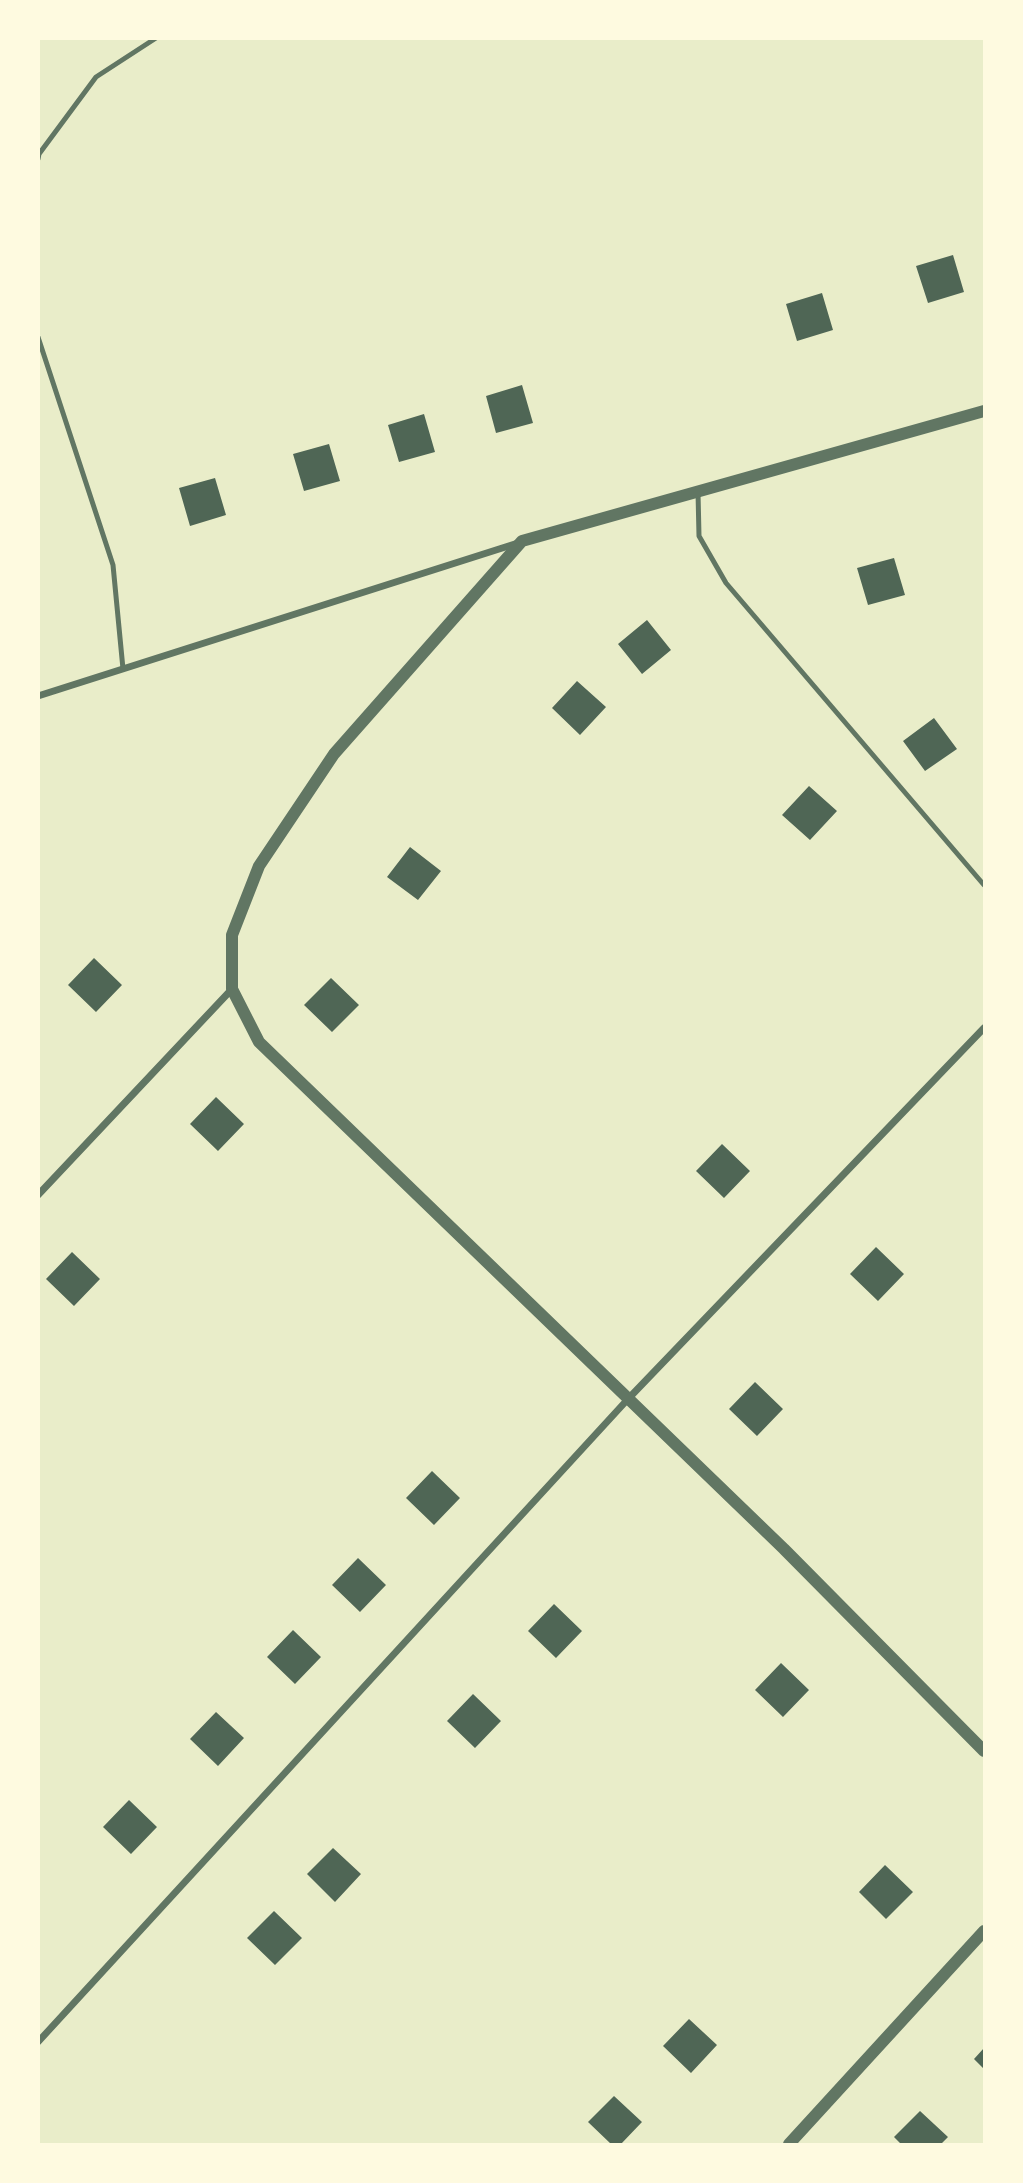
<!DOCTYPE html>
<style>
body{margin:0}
#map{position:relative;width:1023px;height:2183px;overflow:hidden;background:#e9edc9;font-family:Ubuntu,sans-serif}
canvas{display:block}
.frame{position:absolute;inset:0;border:40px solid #fefae0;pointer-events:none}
</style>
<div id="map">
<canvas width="1023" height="2183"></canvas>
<div class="frame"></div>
</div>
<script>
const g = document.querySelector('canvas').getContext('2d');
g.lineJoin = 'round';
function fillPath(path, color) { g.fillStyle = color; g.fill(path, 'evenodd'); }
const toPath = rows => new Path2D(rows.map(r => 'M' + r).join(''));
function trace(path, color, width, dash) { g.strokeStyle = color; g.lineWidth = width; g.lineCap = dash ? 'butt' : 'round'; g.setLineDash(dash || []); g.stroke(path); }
fillPath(toPath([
 [953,255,964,292,928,303,916,266],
 [822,293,833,330,797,341,786,304],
 [522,385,533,423,496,433,486,396],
 [424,414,435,452,399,462,388,425],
 [329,444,340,481,304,491,293,454],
 [215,478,226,515,190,526,179,488],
 [894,558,905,595,868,605,857,568],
 [647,620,671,650,642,674,618,644],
 [577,681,606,707,580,735,552,708],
 [934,718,957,749,925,771,903,741],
 [809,786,837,811,810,840,782,815],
 [410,847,441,871,418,900,387,877],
 [94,958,122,985,96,1012,68,985],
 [331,978,359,1005,332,1032,304,1005],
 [216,1097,244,1124,218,1151,190,1124],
 [722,1144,750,1171,724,1198,696,1171],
 [876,1247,904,1274,878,1301,850,1274],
 [72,1252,100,1279,74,1306,46,1279],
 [755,1382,783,1409,757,1436,729,1409],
 [432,1471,460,1498,434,1525,406,1498],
 [358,1558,386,1585,360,1612,332,1585],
 [554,1604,582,1631,556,1658,528,1631],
 [293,1630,321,1657,295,1684,267,1657],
 [781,1663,809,1690,783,1717,755,1690],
 [473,1694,501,1721,475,1748,447,1721],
 [216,1712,244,1738,218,1766,190,1739],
 [129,1800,157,1827,131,1854,103,1827],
 [333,1848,361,1874,335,1902,307,1874],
 [885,1865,913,1892,886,1919,859,1892],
 [274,1911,302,1938,275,1965,247,1938],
 [689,2019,717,2045,691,2073,663,2046],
 [984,2048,984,2069,974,2059],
 [614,2096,642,2122,621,2144,611,2144,588,2122],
 [920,2111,948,2137,941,2144,901,2144,894,2137]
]), '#4f6655');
trace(toPath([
 [38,159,39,154,96,77,156,38],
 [38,337,113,565,123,669],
 [698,492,699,536,726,583,984,885]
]), '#617663', 5);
trace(toPath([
 [38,696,518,543],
 [38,1195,232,989],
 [38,2042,628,1399,984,1028]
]), '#617663', 7);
trace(toPath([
 [984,411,522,541,334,754,259,866,232,935,232,989,259,1042,784,1549,984,1751],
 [789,2144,984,1931]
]), '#617663', 12);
</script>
